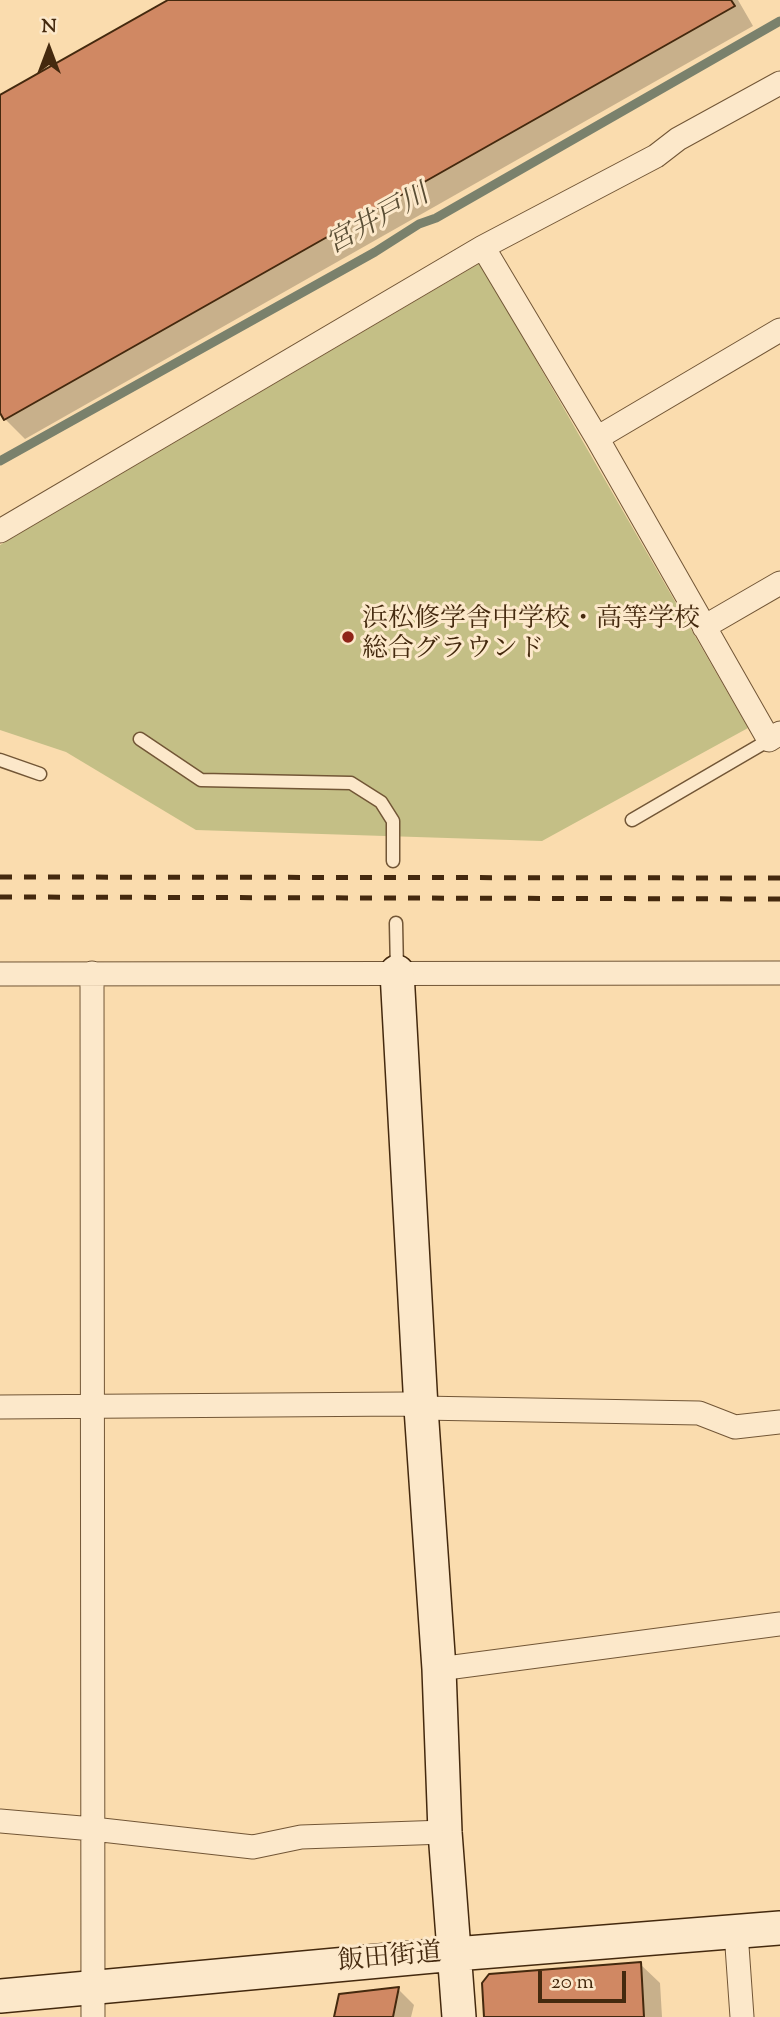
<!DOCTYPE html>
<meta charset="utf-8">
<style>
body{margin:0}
#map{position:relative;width:780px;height:2017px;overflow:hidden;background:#fadcae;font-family:"Sorts Mill Goudy",serif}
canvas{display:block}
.north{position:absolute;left:14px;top:14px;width:70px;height:70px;-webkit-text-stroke:5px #fce8ca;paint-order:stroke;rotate:0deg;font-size:19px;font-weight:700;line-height:28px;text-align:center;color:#44290e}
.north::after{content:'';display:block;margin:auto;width:24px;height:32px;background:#44290e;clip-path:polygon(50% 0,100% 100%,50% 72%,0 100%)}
.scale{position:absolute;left:538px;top:1971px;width:88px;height:32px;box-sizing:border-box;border:4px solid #44290e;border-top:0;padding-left:9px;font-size:21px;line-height:24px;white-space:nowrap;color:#44290e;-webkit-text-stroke:5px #fce8ca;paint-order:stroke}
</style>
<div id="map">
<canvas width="780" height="2017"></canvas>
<div class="north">N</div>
<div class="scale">20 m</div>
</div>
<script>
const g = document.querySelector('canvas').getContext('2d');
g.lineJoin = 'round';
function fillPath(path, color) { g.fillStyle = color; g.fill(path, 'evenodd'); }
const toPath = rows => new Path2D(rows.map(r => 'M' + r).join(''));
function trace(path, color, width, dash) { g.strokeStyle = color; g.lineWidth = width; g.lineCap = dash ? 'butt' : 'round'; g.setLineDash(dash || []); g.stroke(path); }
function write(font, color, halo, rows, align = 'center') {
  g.font = font + ' "Sorts Mill Goudy","Noto Serif JP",serif'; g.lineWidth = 6; g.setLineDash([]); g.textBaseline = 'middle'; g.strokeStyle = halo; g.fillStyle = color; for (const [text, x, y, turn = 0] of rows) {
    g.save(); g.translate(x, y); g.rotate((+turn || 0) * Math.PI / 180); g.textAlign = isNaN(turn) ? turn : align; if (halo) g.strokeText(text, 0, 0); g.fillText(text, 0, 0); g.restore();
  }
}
fillPath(toPath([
 [480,263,748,728,542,841,196,830,66,752,0,730,0,545]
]), '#c4bf86');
fillPath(toPath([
 [172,0,738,0,753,26,25,439,5,419,0,410,0,97],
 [640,1964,660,1983,662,2017,486,2017],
 [398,1989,414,2005,411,2017,336,2017]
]), '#0003');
trace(toPath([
 [0,461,375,252,419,224,436,218,780,21]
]), '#7a816c', 9);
const building = toPath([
 [168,0,731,0,735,6,4,420,0,413,0,95,168,0],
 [641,1962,644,2017,484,2017,482,1983,489,1974,641,1962],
 [399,1987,393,2017,334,2017,339,1994,399,1987]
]);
fillPath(building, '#d08863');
trace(building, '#44290e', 2);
const lane = toPath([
 [140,739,201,780,351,783,381,802,393,821,393,861],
 [0,760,40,774],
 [632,820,769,740],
 [396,923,397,971]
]);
const street = toPath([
 [483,247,597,438,769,740,780,733],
 [597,438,780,330],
 [0,531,483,247,656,156,678,139,780,83],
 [704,627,780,583],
 [92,973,93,2017],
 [0,974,780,973],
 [0,1407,405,1404,421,1408,699,1413,735,1427,780,1422],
 [439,1669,780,1624],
 [0,1821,93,1829,253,1847,301,1837,445,1832],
 [736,1932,742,2017]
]);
const secondary = toPath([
 [397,972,421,1408,439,1669,445,1832,459,2017],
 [0,1996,455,1954,780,1928]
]);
trace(lane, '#725636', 15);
trace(street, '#725636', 25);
trace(secondary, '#44290e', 36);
trace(lane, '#fce8ca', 12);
trace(street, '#fce8ca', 23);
trace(secondary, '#fce8ca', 33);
trace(toPath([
 [0,877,780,878],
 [0,897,780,899]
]), '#44290e', 5, [12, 12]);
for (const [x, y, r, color] of [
 [348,637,7,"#8f2418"]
]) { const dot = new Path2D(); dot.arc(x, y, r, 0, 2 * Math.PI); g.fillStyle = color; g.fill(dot); trace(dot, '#fce8ca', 2.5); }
write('26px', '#44290e', '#fce8ca', [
 ["浜松修学舎中学校・高等学校",362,622],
 ["総合グラウンド",362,652]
], 'left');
write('26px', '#44290e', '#fce8ca', [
 ["飯田街道",390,1960,-5]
]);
write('italic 28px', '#5a4e35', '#fce8ca', [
 ["宮井戸川",379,222,-29]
]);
</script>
